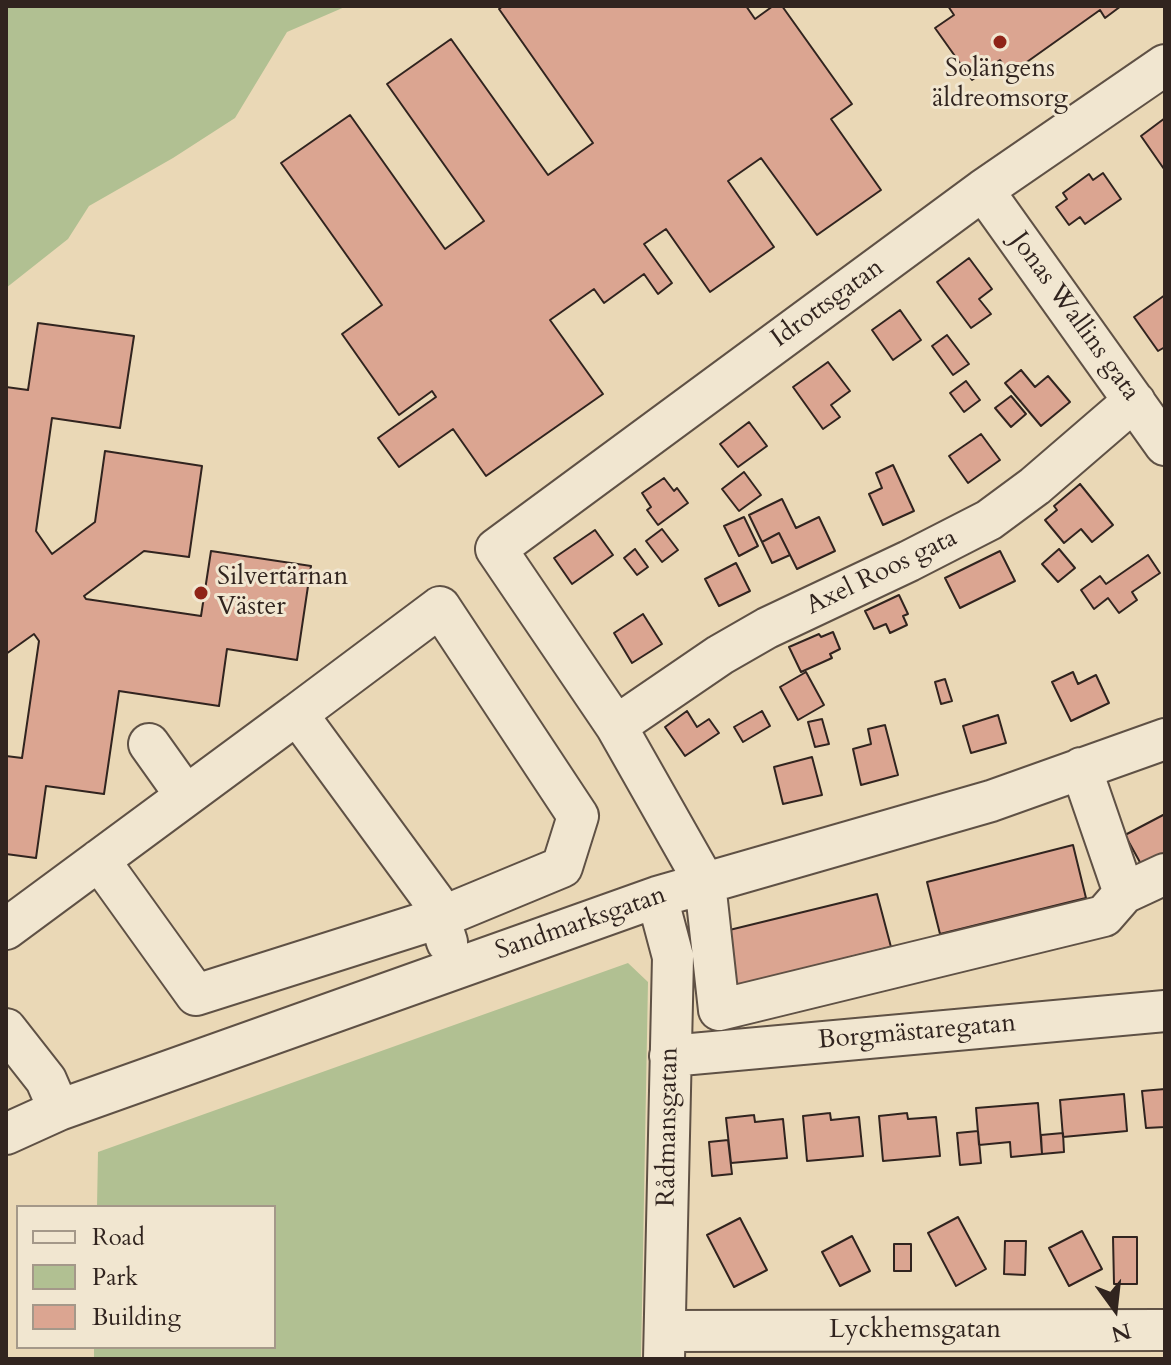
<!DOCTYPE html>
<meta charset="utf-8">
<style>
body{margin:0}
#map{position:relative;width:1171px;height:1365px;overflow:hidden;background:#ead8b6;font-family:Cardo,serif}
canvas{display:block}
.frame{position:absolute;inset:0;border:8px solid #31241f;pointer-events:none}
.legend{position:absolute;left:16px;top:1205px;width:260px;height:144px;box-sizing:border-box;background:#f1e6d0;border:2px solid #a49889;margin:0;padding:10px 14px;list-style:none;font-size:24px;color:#31241f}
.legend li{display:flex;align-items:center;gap:16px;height:40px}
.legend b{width:40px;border:2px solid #a49889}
.north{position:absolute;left:1075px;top:1269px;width:80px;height:80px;-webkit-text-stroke:6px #f1e6d0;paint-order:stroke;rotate:165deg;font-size:22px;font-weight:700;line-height:32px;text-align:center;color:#31241f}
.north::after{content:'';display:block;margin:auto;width:28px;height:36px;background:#31241f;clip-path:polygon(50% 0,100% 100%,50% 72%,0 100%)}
</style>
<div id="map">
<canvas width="1171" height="1365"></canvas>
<div class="frame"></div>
<ul class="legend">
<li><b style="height:10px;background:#f1e6d0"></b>Road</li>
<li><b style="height:22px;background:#b1c092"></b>Park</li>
<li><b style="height:22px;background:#dba591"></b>Building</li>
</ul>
<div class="north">N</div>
</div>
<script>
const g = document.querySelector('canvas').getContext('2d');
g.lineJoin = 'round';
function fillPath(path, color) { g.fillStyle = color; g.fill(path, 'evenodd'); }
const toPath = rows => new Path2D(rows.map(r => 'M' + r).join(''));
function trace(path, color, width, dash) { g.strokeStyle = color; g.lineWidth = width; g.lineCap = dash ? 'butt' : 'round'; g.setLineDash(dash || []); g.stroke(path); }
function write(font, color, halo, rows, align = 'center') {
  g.font = font + ' Cardo,serif'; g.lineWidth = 6; g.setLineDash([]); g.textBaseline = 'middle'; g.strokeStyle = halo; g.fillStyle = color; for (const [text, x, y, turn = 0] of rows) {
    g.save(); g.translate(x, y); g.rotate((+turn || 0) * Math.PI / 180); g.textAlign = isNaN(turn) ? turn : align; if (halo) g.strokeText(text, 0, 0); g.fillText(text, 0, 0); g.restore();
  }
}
fillPath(toPath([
 [6,6,347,6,287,32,235,118,173,158,89,206,68,239,6,288],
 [628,963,648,982,641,1359,94,1359,94,1347,274,1347,274,1207,97,1207,98,1152]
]), '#b1c092');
const building = toPath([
 [503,6,746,6,755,19,773,6,782,6,852,104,831,119,881,190,817,235,761,158,728,181,774,247,710,292,666,229,644,244,672,283,658,294,644,274,604,303,594,289,550,320,603,394,486,476,453,429,399,467,378,438,436,397,432,391,399,415,342,334,382,305,281,163,350,115,445,249,484,221,387,84,451,39,548,175,593,143,499,9,503,6],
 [948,6,1021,6,1022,7,1121,6,1105,18,1100,10,1010,74,1000,60,972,80,935,28,954,15,948,6],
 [1165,118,1165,169,1164,169,1141,136,1165,118],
 [1103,173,1121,199,1085,224,1080,217,1069,225,1056,207,1067,199,1063,193,1089,174,1093,180,1103,173],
 [969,258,992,289,979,299,991,314,971,328,937,282,969,258],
 [1165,295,1165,347,1158,351,1134,317,1165,295],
 [900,310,921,340,893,360,872,330,900,310],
 [38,323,134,336,120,428,52,418,36,531,52,554,95,522,105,451,202,466,189,557,144,551,84,596,86,599,201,616,211,551,311,566,297,660,227,649,219,706,119,691,104,794,46,786,36,858,6,854,6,756,22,758,39,641,34,634,6,654,6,387,28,390,38,323],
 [947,335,969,364,953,375,932,346,947,335],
 [828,362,850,391,831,405,840,417,823,429,793,387,828,362],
 [1021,370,1035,387,1048,376,1070,402,1041,426,1005,383,1021,370],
 [966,381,980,400,964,412,950,393,966,381],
 [1011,396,1026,414,1011,427,995,408,1011,396],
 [749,422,767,446,738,467,720,444,749,422],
 [981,434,1000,460,968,483,949,456,981,434],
 [893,465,914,511,883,525,869,494,882,488,876,473,893,465],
 [744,472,761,495,739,511,722,489,744,472],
 [664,478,674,491,677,488,688,503,658,525,647,510,651,507,642,493,664,478],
 [1080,484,1113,525,1092,542,1081,529,1064,543,1045,520,1057,510,1054,506,1080,484],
 [782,499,796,528,819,517,835,551,797,569,779,533,762,542,749,515,782,499],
 [744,517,758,546,739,556,724,526,744,517],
 [662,529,678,550,662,562,646,541,662,529],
 [595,530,613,555,572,584,554,558,595,530],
 [779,533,790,555,772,563,762,542,779,533],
 [635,549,648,567,637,575,624,558,635,549],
 [1059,549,1075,568,1058,582,1042,564,1059,549],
 [1000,551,1015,581,960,608,945,578,1000,551],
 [1148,555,1160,573,1132,592,1137,600,1119,613,1108,598,1094,609,1081,590,1100,576,1106,584,1148,555],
 [736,563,750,591,719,606,705,579,736,563],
 [899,595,908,614,903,616,907,625,890,633,886,624,874,629,865,611,899,595],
 [643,614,662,644,632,663,614,633,643,614],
 [833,632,840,649,830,654,832,658,801,672,789,647,819,634,821,637,833,632],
 [806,672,824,705,798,720,780,687,806,672],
 [1073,672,1078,684,1096,675,1109,703,1071,721,1052,682,1073,672],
 [945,679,952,701,941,704,935,682,945,679],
 [687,711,697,727,709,719,719,733,685,756,665,727,687,711],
 [762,711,770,726,743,742,734,727,762,711],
 [998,715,1006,743,971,753,963,726,998,715],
 [822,719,829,744,815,747,808,722,822,719],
 [885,725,898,775,861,785,853,749,871,744,868,729,885,725],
 [812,757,822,795,783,804,774,767,812,757],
 [1165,814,1165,866,1147,875,1125,835,1165,814],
 [1073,845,1086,898,940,934,927,882,1073,845],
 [877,894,891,947,726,988,713,934,877,894],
 [1165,1089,1165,1127,1146,1128,1142,1091,1165,1089],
 [1124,1094,1127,1131,1063,1137,1060,1100,1124,1094],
 [1038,1103,1042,1154,1011,1157,1010,1142,979,1145,976,1108,1038,1103],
 [830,1113,831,1120,859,1117,863,1156,807,1161,803,1116,830,1113],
 [907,1113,908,1119,936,1117,940,1156,883,1161,879,1116,907,1113],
 [754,1115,755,1122,783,1119,787,1158,731,1163,726,1118,754,1115],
 [978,1131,981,1163,960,1165,957,1133,978,1131],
 [1063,1133,1064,1152,1042,1154,1041,1135,1063,1133],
 [728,1140,732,1174,712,1176,709,1142,728,1140],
 [958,1217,986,1269,956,1286,928,1233,958,1217],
 [740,1218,767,1270,734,1287,707,1235,740,1218],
 [1082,1231,1102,1269,1069,1286,1049,1248,1082,1231],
 [852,1236,870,1271,840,1286,822,1252,852,1236],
 [1113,1237,1137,1237,1137,1284,1114,1284,1113,1237],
 [1005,1241,1026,1241,1025,1275,1004,1274,1005,1241],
 [894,1244,911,1244,911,1271,894,1271,894,1244]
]);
fillPath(building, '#dba591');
trace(building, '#31241f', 2);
const minor = toPath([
 [983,190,1165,445],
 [616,726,720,655,767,628,909,561,989,520,1035,486,1122,411,1135,402],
 [149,744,186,796],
 [1081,768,1124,893,1104,916,719,1010,705,883,616,726,496,549,983,190,1165,65],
 [99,860,196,995,439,918,562,867,578,816,440,607,297,714],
 [1124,893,1165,874],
 [657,897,673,957,664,1359],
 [6,929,297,714,434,901,447,942],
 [6,1029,46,1080,59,1110],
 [670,1056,1165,1011],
 [6,1134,59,1110,657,897,991,801,1165,739],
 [665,1331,1165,1330]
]);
trace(minor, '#5f5145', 44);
trace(minor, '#f1e6d0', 40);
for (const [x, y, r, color] of [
 [1000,42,8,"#8f2418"],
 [201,593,8,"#8f2418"]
]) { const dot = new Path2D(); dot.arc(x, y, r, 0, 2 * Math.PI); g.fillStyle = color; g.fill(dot); trace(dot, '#f1e6d0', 3); }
write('26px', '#31241f', '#f1e6d0', [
 ["Solängens",1000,70],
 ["äldreomsorg",1000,100],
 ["Silvertärnan",217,578,"left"],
 ["Väster",217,608,"left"]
]);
write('26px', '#31241f', '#f1e6d0', [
 ["Idrottsgatan",828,304,-36],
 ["Jonas Wallins gata",1074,317,54],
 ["Axel Roos gata",882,573,-26],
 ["Sandmarksgatan",581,924,-19],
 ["Borgmästaregatan",917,1033,-5],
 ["Rådmansgatan",669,1127,-89],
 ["Lyckhemsgatan",915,1331]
]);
</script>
